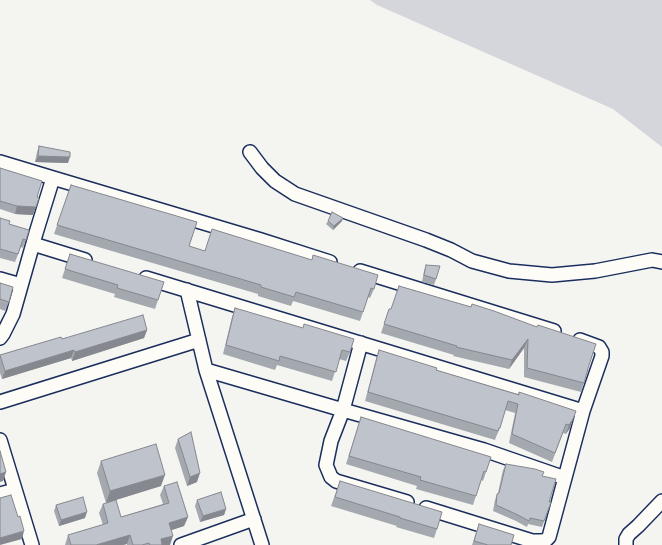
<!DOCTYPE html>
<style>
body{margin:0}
canvas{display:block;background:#f4f4f1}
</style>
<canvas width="662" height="545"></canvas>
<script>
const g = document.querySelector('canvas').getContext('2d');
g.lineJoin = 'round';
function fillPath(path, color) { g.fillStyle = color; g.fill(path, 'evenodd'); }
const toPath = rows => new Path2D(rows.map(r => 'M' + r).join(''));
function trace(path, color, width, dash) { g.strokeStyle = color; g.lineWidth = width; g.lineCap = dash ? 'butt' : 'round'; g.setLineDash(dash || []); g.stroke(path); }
fillPath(toPath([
 [370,0,662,0,662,147,613,109,377,5]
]), '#d4d6db');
const minor = toPath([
 [250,152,262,168,275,181,295,194,426,240,451,250,472,261,509,271,552,275,595,271,652,260,662,262],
 [0,162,53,178],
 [33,244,85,260],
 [360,271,554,331],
 [146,278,583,411],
 [0,279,21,285],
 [187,290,206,370,262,545],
 [0,338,3,334,13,314,36,233,53,178,261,240,330,262],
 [361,343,343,410,484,450,565,478],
 [206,370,343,410,331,441,326,465,331,477,336,481,407,502],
 [0,402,199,340],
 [0,440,32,545],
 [0,494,15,490],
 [426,508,532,541,541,541,546,540,549,537,583,411,602,356,602,352,599,347,580,340],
 [181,545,254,519],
 [626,545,626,539,629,534,638,526,662,501]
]);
trace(minor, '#1b2f5e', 16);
trace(minor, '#fdfcf7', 13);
fillPath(toPath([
 [39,146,68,163,35,162,37,152],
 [0,168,37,197,33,215,15,214,0,209],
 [71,185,189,246,205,251,212,229,374,289,370,298,368,297,360,321,293,301,291,306,258,296,258,294,54,234],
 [0,218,9,224,29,230,23,248,21,247,15,262,0,258],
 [328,221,342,221,333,230,326,224],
 [70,254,158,300,155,309,114,297,115,294,62,278],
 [426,265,436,279,434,285,422,282,424,271],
 [0,283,9,302,5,311,0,309],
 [399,286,471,307,588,366,584,383,581,392,524,377,524,348,509,369,453,356,454,355,381,333,389,309,391,309],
 [235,308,350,352,346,361,339,359,332,381,277,365,275,370,223,354,232,317],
 [147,330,144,338,72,361,71,358,2,379,0,373,0,355,62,339],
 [379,350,436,370,518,394,519,392,573,419,570,428,566,434,563,433,552,462,509,443,515,413,505,410,500,428,496,437,495,440,365,401,376,359],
 [361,417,486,472,483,481,481,480,473,505,416,489,417,486,346,464],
 [178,439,197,482,187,486,175,448],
 [101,461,161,486,106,503,97,473],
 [506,464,542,476,550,505,542,527,528,524,527,527,516,521,493,511,495,500,497,494,498,493,503,470],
 [340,481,437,529,434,538,396,527,397,526,331,506],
 [164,486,188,517,184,526,171,530,170,545,127,545,127,544,123,545,65,545,68,535,103,525,99,513,103,504,121,517,163,504,160,495],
 [197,500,226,509,224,515,200,522,195,506],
 [56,505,85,518,59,526,54,511],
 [479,524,511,545,472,545]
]), '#a4a8af');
fillPath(toPath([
 [38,156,70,157,68,163,35,162],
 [17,206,36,207,33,215,15,214],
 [343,218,342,221,333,230,334,226],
 [147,330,144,338,72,361,75,352],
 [528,339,524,348,509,369,512,360],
 [74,350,71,358,2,379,5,371],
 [573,419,570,428,566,434,569,425],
 [6,472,3,481,0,482,0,474],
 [200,473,197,482,187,486,190,477],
 [165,475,161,486,106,503,110,491],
 [226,509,224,515,200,522,203,516],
 [87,512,85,518,59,526,61,520],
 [188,517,184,526,166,532,169,523],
 [24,531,22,539,0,545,0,538],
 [130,535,127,544,123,545,96,545],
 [173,536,170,545,159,545,161,539]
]), '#86888f');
const building = toPath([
 [39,146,70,152,70,157,38,156,39,146],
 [0,168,42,181,37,197,39,198,36,207,17,206,0,201,0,168],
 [71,185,197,222,189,246,205,251,212,229,312,260,313,255,378,275,374,289,371,288,363,312,296,292,294,297,261,287,261,285,57,225,71,185],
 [332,212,343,218,334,226,328,221,332,212],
 [0,218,10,221,9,224,29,230,26,240,23,239,18,254,0,249,0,218],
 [70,254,164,282,158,300,117,288,118,285,65,269,70,254],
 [426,265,440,266,436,279,424,275,426,265],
 [0,283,13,287,9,302,0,299,0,283],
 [399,286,471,307,472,304,494,311,537,327,538,325,596,344,589,365,584,383,527,368,528,339,512,360,456,347,457,346,384,324,389,309,391,309,399,286],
 [235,308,303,328,304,324,354,339,350,352,342,350,336,372,280,356,279,361,226,345,235,308],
 [143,315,147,330,75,352,74,350,5,371,0,355,61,337,62,339,143,315],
 [379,350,437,368,436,370,519,395,519,392,576,411,573,419,569,425,566,424,555,453,512,434,518,404,508,401,500,428,499,428,498,431,368,392,379,350],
 [361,417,491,457,486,472,484,471,476,496,420,480,421,477,349,456,361,417],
 [191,432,200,473,190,477,178,439,191,432],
 [156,444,165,475,110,491,101,461,156,444],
 [0,451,6,472,0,474,0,451],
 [506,464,535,469,544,472,542,476,556,479,549,502,551,502,550,505,544,521,530,518,529,521,518,515,496,505,497,494,499,493,506,464],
 [340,481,442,512,437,529,400,518,400,517,335,497,340,481],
 [177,482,188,517,169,523,173,536,161,539,162,545,150,545,149,543,142,545,133,545,130,535,96,545,71,545,68,535,108,523,103,504,116,500,121,517,169,503,164,486,177,482],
 [221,492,226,509,203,516,197,500,221,492],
 [11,495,18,517,20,516,24,531,0,538,0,498,11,495],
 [83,497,87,512,61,520,56,505,83,497],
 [479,524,514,535,511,545,488,545,474,541,479,524]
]);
fillPath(building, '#bfc3cc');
trace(building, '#86888f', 1);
</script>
